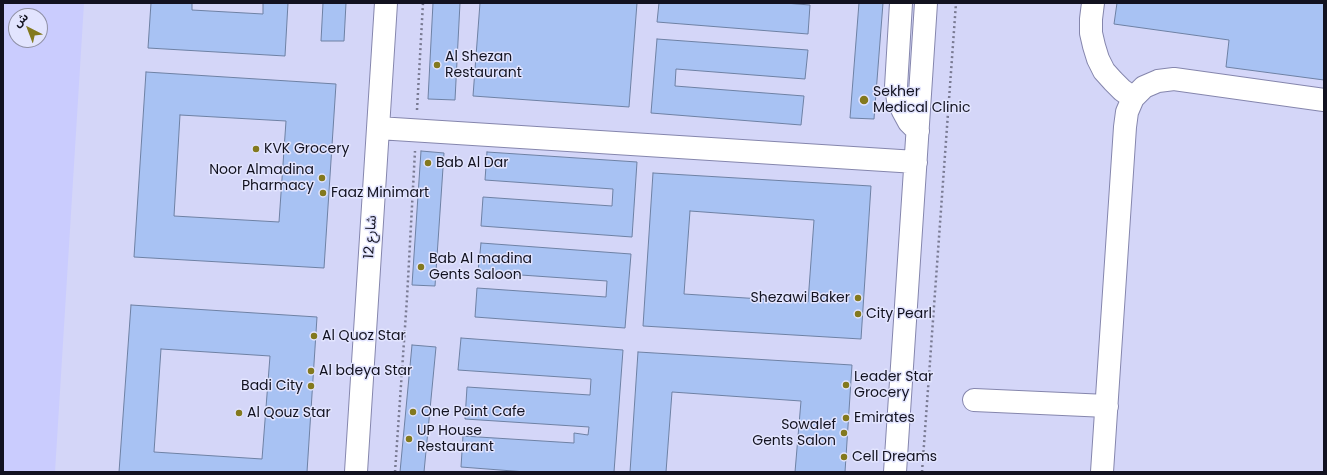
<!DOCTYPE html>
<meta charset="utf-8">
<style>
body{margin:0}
#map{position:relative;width:1327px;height:475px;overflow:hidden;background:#d4d6f8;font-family:Poppins,"Noto Sans Arabic",sans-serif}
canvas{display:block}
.frame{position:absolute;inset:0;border:4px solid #121220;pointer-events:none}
.north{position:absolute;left:8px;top:8px;width:40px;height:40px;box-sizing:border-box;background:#e2e4fe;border:1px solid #8f90a5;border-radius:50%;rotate:318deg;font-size:11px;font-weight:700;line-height:16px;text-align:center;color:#121220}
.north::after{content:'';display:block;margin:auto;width:14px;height:18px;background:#83791e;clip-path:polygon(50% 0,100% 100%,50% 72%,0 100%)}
</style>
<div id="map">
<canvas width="1327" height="475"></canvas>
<div class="frame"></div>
<div class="north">ش</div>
</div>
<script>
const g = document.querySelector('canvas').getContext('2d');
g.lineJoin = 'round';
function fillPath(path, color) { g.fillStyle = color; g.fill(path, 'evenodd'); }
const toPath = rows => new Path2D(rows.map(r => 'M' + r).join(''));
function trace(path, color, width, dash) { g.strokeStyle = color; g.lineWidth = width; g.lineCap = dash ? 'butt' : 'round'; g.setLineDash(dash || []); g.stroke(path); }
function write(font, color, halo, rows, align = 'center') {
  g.font = font + ' Poppins,"Noto Sans Arabic",sans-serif'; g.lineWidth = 3; g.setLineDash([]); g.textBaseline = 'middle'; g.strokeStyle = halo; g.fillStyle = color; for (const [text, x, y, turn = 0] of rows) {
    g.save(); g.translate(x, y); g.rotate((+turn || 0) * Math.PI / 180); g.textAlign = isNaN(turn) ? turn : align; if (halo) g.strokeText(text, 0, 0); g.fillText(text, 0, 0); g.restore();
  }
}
fillPath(toPath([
 [3,3,84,3,55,472,3,472],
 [16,16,40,16,40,40,16,40]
]), '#caccfe');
const building = toPath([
 [151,3,192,3,192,10,263,14,263,3,288,3,285,56,148,48,151,3],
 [323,3,346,3,344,41,321,41,323,3],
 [433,3,460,3,455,100,428,99,433,3],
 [480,3,637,3,629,107,473,96,480,3],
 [659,3,785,3,810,5,808,34,657,22,659,3],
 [859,3,883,3,874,119,850,118,859,3],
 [1117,3,1324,3,1324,80,1226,67,1229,40,1114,24,1117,3],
 [657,39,808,50,805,79,676,69,675,86,804,96,801,125,651,113,657,39],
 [146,72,336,84,324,268,134,257,146,72],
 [180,115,286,121,279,222,174,216,180,115],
 [421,151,444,153,435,286,412,285,421,151],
 [487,152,637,162,632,237,481,226,483,197,612,206,613,189,485,180,487,152],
 [653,173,871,186,861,339,643,326,653,173],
 [690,211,814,220,808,302,684,294,690,211],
 [481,243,631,254,625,328,475,317,477,288,606,297,607,281,478,272,481,243],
 [131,305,317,317,307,472,119,472,131,305],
 [161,349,270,356,262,459,154,452,161,349],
 [461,338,623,350,614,472,526,472,461,467,463,436,574,443,574,433,588,435,589,427,465,419,467,387,590,395,591,379,458,370,461,338],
 [412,345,436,347,424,472,400,472,412,345],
 [638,352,852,365,845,472,795,472,801,401,672,392,666,472,630,472,638,352]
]);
fillPath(building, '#a8c2f3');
trace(building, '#6e81a4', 1);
const minor = toPath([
 [901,3,896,87,898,100,903,111,909,122,918,131],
 [1093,3,1091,19,1091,33,1094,46,1098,59,1104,71,1113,81,1122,90,1133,98],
 [378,128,916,162],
 [974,400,1107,406],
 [356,472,386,3],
 [895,472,926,3],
 [1102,472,1125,127,1127,112,1133,98,1144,87,1158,81,1174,79,1324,100]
]);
trace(minor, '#8586ad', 24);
trace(toPath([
 [417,110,423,3],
 [395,472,407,298,415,151],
 [922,472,956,3]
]), '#797a92', 2.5, [2, 3]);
trace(minor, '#fff', 22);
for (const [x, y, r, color] of [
 [437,65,4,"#83791e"],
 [864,100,5,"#83791e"],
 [256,149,4,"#83791e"],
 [428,163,4,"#83791e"],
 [322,178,4,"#83791e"],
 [323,193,4,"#83791e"],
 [421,267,4,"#83791e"],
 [858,298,4,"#83791e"],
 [858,314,4,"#83791e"],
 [314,336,4,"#83791e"],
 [311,371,4,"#83791e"],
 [846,385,4,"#83791e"],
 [311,386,4,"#83791e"],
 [413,412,4,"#83791e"],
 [239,413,4,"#83791e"],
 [846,418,4,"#83791e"],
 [844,433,4,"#83791e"],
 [409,439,4,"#83791e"],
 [844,457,4,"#83791e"]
]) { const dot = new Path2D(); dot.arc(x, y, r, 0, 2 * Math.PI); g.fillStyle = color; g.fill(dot); trace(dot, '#e2e4fe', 1.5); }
write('14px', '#121220', '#e2e4fe', [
 ["Al Shezan",445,57],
 ["Restaurant",445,73],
 ["Sekher",873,92],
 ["Medical Clinic",873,108],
 ["KVK Grocery",264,149],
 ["Bab Al Dar",436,163],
 ["Noor Almadina",314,170,"right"],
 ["Pharmacy",314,186,"right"],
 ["Faaz Minimart",331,193],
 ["Bab Al madina",429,259],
 ["Gents Saloon",429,275],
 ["Shezawi Baker",850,298,"right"],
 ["City Pearl",866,314],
 ["Al Quoz Star",322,336],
 ["Al bdeya Star",319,371],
 ["Leader Star",854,377],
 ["Grocery",854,393],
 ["Badi City",303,386,"right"],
 ["One Point Cafe",421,412],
 ["Al Qouz Star",247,413],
 ["Emirates",854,418],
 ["Sowalef",836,425,"right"],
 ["Gents Salon",836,441,"right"],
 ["UP House",417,431],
 ["Restaurant",417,447],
 ["Cell Dreams",852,457]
], 'left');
write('14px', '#121220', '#e2e4fe', [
 ["شارع 12",371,237,-86]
]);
</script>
